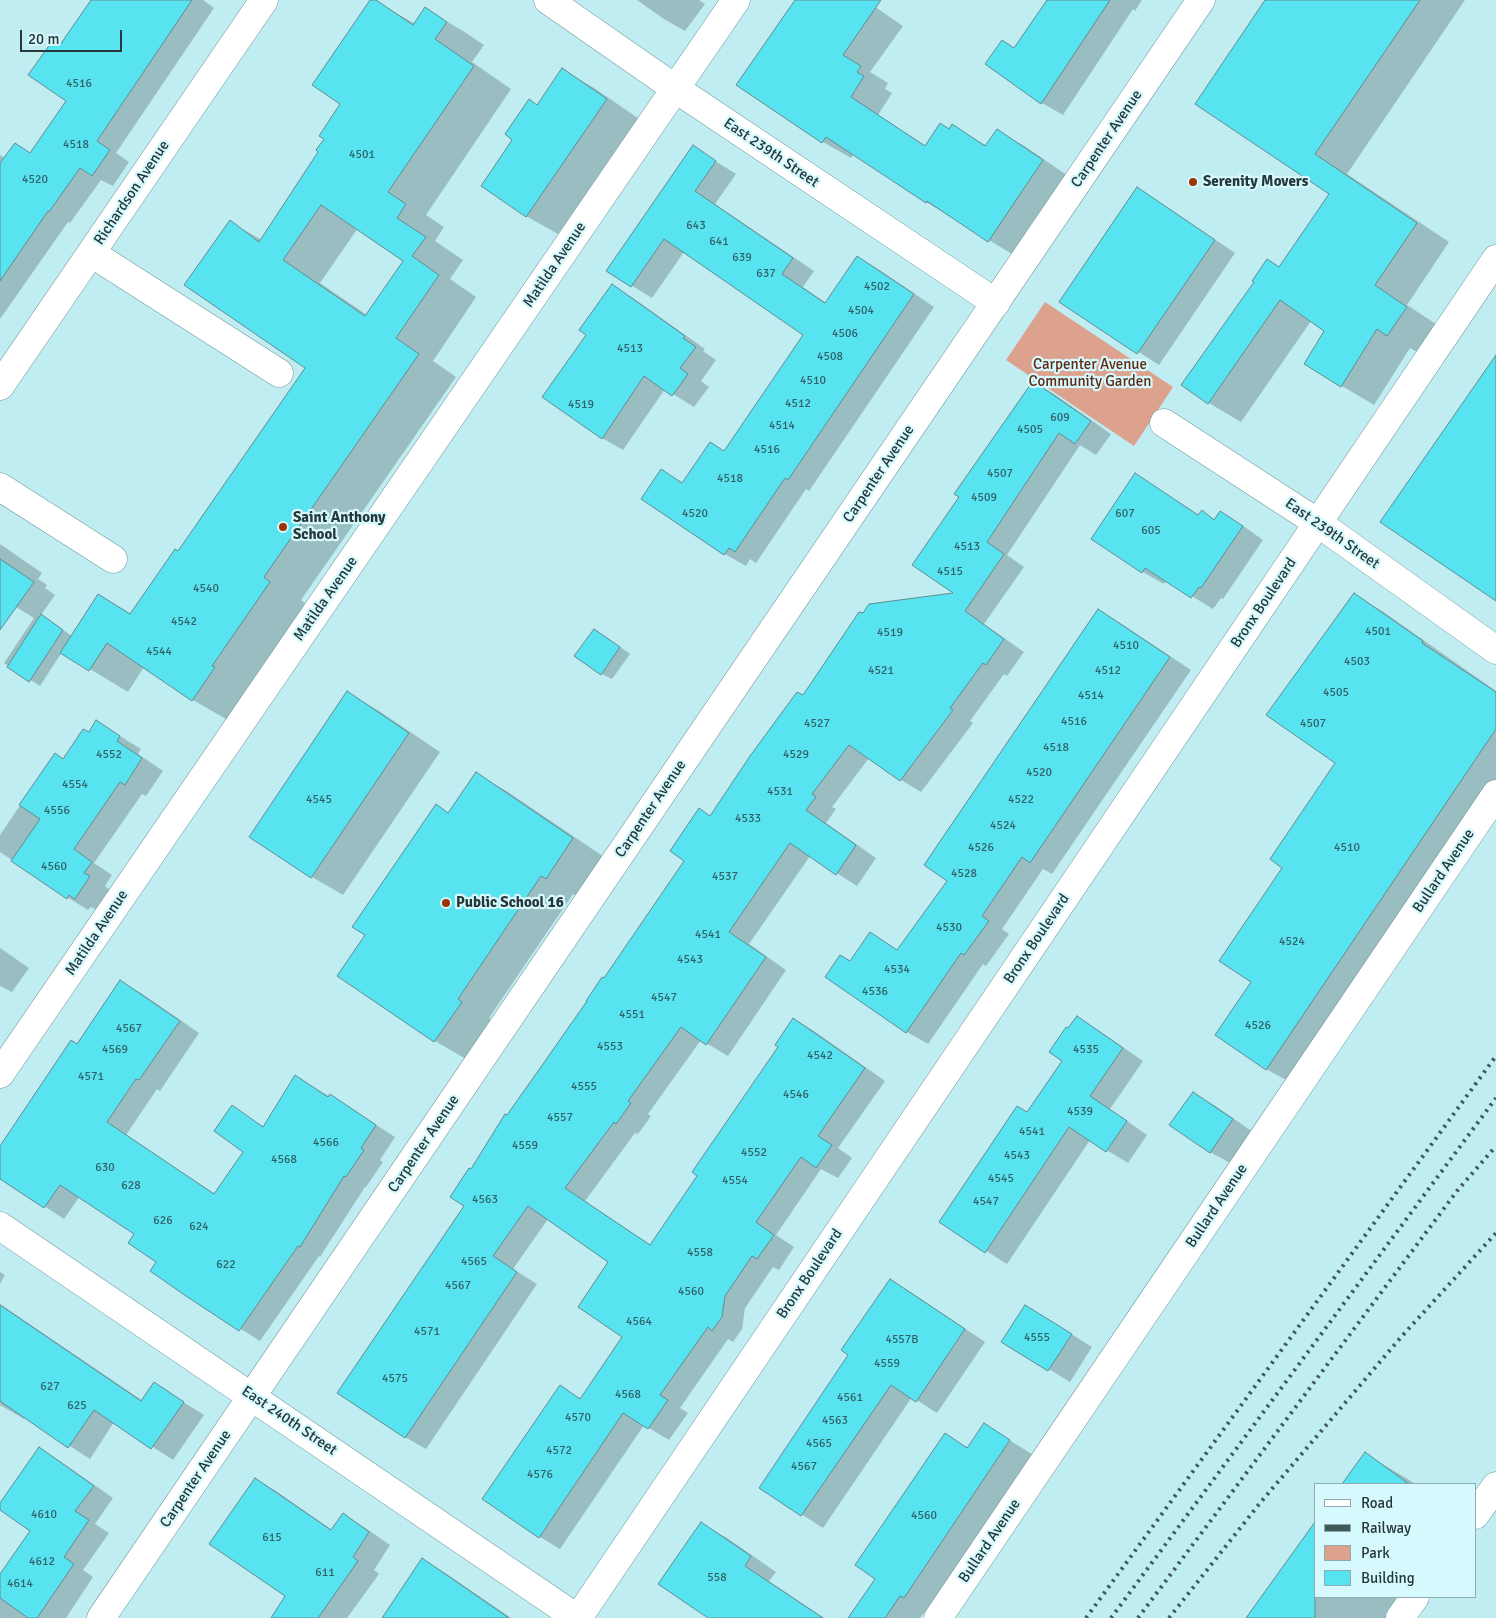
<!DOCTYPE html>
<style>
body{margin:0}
#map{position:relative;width:1496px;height:1618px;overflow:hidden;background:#c0edf2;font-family:Signika,sans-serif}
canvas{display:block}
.legend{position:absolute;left:1314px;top:1483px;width:162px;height:115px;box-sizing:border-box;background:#d5f9fd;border:1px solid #8fabaf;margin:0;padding:6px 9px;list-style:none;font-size:15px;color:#253739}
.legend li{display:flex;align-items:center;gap:10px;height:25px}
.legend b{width:25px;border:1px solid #8fabaf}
.scale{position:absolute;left:20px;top:30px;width:102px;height:22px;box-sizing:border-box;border:2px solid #253739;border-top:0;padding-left:6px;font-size:15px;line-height:18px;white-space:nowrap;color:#253739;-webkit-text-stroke:4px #d5f9fd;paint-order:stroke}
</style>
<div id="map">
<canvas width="1496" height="1618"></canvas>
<ul class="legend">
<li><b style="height:6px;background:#fff"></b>Road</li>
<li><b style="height:6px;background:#42595b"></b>Railway</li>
<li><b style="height:14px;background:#dca28e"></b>Park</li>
<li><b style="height:14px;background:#58e3f1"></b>Building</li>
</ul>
<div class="scale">20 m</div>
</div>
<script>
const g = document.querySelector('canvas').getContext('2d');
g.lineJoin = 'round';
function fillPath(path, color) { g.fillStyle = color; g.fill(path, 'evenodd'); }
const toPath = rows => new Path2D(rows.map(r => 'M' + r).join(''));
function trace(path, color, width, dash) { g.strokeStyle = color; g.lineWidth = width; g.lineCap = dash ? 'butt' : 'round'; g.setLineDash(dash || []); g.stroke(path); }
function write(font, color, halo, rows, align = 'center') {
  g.font = font + ' Signika,sans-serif'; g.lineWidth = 4.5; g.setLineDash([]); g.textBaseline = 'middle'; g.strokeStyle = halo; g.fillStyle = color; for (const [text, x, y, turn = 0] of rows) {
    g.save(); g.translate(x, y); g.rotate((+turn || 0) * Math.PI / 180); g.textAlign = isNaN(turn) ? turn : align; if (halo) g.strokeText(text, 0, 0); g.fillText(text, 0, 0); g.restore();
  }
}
fillPath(toPath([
 [1045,302,1173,387,1134,446,1006,360]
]), '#dca28e');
fillPath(toPath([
 [92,0,203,0,214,8,116,153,129,162,113,186,101,180,70,223,68,222,0,319,0,155,5,158,15,144,31,154,67,100,61,46],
 [371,0,374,0,415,24,425,9,463,31,484,45,472,62,511,89,426,215,444,227,435,241,463,260,450,279,476,297,433,361,456,377,301,600,307,605,231,722,193,700,144,667,128,692,62,652,40,686,4,663,34,618,0,597,0,544,42,573,38,579,47,585,45,588,55,595,41,615,72,636,99,595,131,614,179,553,306,368,230,222,262,240,320,152,342,104],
 [358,228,405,260,367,315,320,283],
 [637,0,699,0,705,4,685,31,664,19],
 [796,0,865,0,903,26,870,72,888,83,885,89,892,93,878,115,926,146,950,130,953,126,987,146,997,131,1026,147,1071,178,1017,257,926,202,854,154,851,158,823,142],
 [1049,0,1142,0,1135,11,1133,9,1063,115,1042,103,1016,49],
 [1267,0,1465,0,1347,174,1449,242,1407,305,1439,326,1421,354,1410,348,1374,405,1305,364,1326,331,1311,321,1241,422,1209,403,1280,268,1331,194,1197,104],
 [562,69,594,88,638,118,558,234,526,216,538,106],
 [693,147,736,174,715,204,814,271,803,287,826,303,857,257,878,269,934,307,809,491,806,489,756,563,750,559,746,566,725,554,661,471,683,483,725,452,805,334,684,252,652,298,608,271],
 [1137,189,1158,201,1235,253,1159,365,1061,302],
 [612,286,633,298,705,349,703,351,716,360,701,381,709,387,694,407,665,389,623,450,602,438],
 [1033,382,1054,394,1111,434,1096,455,1080,445,1007,555,1024,567,984,624,1024,652,1007,676,1004,674,970,721,973,723,921,792,901,780,869,758,832,807,836,809,826,823,876,858,857,886,810,856,749,944,786,970,728,1056,701,1040,648,1114,651,1116,638,1134,635,1133,585,1201,652,1246,699,1175,780,1047,794,1019,814,1031,885,1081,838,1148,852,1158,838,1178,821,1169,776,1235,794,1247,779,1270,773,1267,745,1308,742,1329,733,1342,728,1339,680,1408,688,1413,669,1440,644,1425,560,1549,540,1537,560,1387,582,1399,624,1337,610,1262,548,1219,513,1269,537,1284,426,1449,405,1437,465,1206,471,1171,507,1116,605,979,686,860,711,817,804,697,863,614,956,594,961,497],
 [1136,474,1200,516,1202,512,1216,520,1242,525,1263,540,1223,599,1221,598,1213,609,1166,580,1164,584,1143,572],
 [1354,595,1382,611,1496,691,1496,787,1295,1085,1266,1069,1252,982,1284,867,1337,763],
 [1099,610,1120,623,1191,670,1052,874,1043,869,1002,929,1009,934,986,966,983,964,928,1044,907,1032,827,977,851,962,870,934,898,951,949,880],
 [605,636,630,654,612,679,602,674],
 [347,692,379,711,440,752,343,895,312,877],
 [97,722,141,749,138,754,163,771,146,796,142,794,94,863,112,875,105,886,110,890,97,910,91,907,88,910,67,897,0,852,0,835,55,754,64,760,90,734],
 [476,774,508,792,604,857,578,897,573,894,489,1018,493,1021,466,1059,435,1041,339,976,367,935,436,806,449,814],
 [0,948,29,968,12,992,0,986],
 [121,982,141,993,199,1033,160,1091,157,1089,126,1135,215,1194,245,1152,232,1107,264,1127,295,1077,350,1108,395,1137,380,1160,383,1162,366,1187,365,1187,320,1257,319,1256,260,1341,187,1295,136,1234,80,1196,64,1219,0,1177,0,1148,78,1046],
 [1077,1018,1098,1030,1143,1061,1110,1109,1147,1135,1128,1163,1090,1140,1007,1264,941,1222,1028,1113,1064,1061,1069,1030],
 [1193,1093,1214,1105,1253,1132,1232,1164,1210,1152],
 [0,1272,5,1275,0,1284],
 [890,1280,912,1293,985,1342,937,1413,912,1397,823,1528,761,1488,850,1355],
 [0,1304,143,1401,154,1384,204,1415,173,1460,114,1422,90,1459,25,1417,24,1419,0,1405],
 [1046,1318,1092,1347,1070,1382,1003,1341],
 [985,1425,1035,1456,930,1612,926,1610,920,1618,850,1618,877,1578,945,1435,969,1448],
 [39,1449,60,1461,113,1498,95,1524,109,1533,83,1570,93,1577,66,1618,0,1618,0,1576,32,1531,0,1508,0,1506],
 [1365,1454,1406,1478,1415,1484,1343,1484],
 [255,1479,276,1491,332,1530,343,1514,364,1527,390,1545,374,1570,379,1574,347,1618,272,1618,287,1596],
 [701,1524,727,1538,776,1572,769,1581,824,1618,710,1618],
 [423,1560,444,1572,511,1618,383,1618],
 [1315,1597,1407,1597,1391,1618,1247,1618]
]), '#0003');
const building = toPath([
 [91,0,192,0,97,141,110,150,92,176,80,168,49,212,48,211,0,281,0,163,15,143,30,153,66,101,28,75,53,40,60,45,91,0],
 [370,0,376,0,413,25,425,7,447,22,435,39,474,66,388,192,406,204,397,218,426,237,412,256,439,275,396,338,419,354,264,577,270,582,212,666,215,667,192,701,107,643,89,671,60,653,98,594,130,614,175,549,178,551,305,368,184,285,230,220,259,242,318,152,316,150,324,139,319,136,340,104,312,85,370,0],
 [321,205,403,261,365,316,283,260,321,205],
 [795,0,881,0,843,55,861,66,857,72,864,76,851,97,925,146,940,123,949,129,952,124,985,146,997,129,1043,160,988,242,927,201,926,203,826,137,822,143,736,85,795,0],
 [1047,0,1110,0,1041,104,985,64,1002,40,1014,48,1047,0],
 [1265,0,1420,0,1315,154,1417,223,1375,285,1407,307,1387,336,1377,329,1341,387,1304,364,1324,331,1280,300,1208,404,1181,385,1254,282,1252,281,1267,259,1279,267,1329,194,1195,104,1265,0],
 [562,68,607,99,526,217,481,186,512,140,505,134,529,99,537,105,562,68],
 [693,145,716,161,695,191,793,258,782,274,825,303,857,256,914,294,788,480,785,478,735,552,729,548,724,555,641,499,661,469,682,483,710,442,724,451,803,335,664,239,631,287,606,271,693,145],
 [1137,187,1215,240,1137,354,1059,302,1137,187],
 [612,284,685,336,683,338,696,347,680,368,688,374,672,396,644,376,602,439,542,397,586,335,579,330,612,284],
 [1496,355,1496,601,1380,522,1496,355],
 [1033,381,1091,421,1075,444,1059,433,987,542,1004,554,965,611,1004,639,986,665,983,663,950,708,953,710,900,781,849,745,812,794,816,797,806,810,856,845,836,875,790,843,729,932,766,957,706,1045,681,1027,628,1101,631,1103,616,1124,614,1122,565,1188,650,1245,697,1176,692,1172,778,1047,775,1045,793,1018,865,1068,818,1136,832,1145,816,1168,801,1157,756,1222,774,1235,757,1259,752,1256,725,1296,722,1317,712,1331,708,1327,660,1395,668,1400,648,1429,623,1413,539,1538,482,1499,560,1385,580,1399,622,1337,578,1307,608,1262,528,1206,493,1256,517,1272,405,1438,337,1393,464,1206,450,1197,469,1168,471,1169,505,1114,507,1115,543,1064,587,1001,586,1001,602,977,604,978,684,861,670,851,699,808,710,816,750,756,797,692,803,695,859,612,863,613,869,604,953,593,912,565,959,497,954,494,1033,381],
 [1135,473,1198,515,1202,510,1214,520,1220,511,1243,526,1201,588,1199,587,1191,598,1145,568,1142,573,1091,539,1135,473],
 [0,559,34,582,0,630,0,559],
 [1354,593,1423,641,1422,643,1496,692,1496,729,1266,1070,1215,1035,1251,982,1219,961,1282,868,1270,859,1335,763,1266,715,1354,593],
 [1098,609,1170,657,1030,863,1022,857,982,916,989,921,964,955,961,953,906,1033,825,977,840,955,850,961,870,932,897,950,947,881,924,865,1098,609],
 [41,614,63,630,29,682,7,667,41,614],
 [594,629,620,647,601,675,574,656,594,629],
 [347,691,409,733,311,878,249,837,347,691],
 [96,720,120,736,117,741,142,758,125,785,120,782,74,849,92,862,84,873,90,876,75,899,69,895,67,899,11,861,40,819,19,805,55,753,63,759,83,729,89,732,96,720],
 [476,772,573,838,546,879,541,876,458,999,462,1002,434,1042,337,976,365,935,352,927,436,804,448,813,476,772],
 [120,980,180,1021,139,1080,136,1079,107,1122,214,1194,243,1152,214,1131,232,1105,263,1127,295,1075,328,1097,330,1094,376,1125,361,1148,364,1150,346,1177,344,1176,300,1247,298,1246,239,1331,186,1296,150,1271,156,1262,128,1243,134,1234,60,1185,44,1208,0,1179,0,1146,71,1040,77,1044,120,980],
 [1077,1016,1123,1048,1090,1096,1127,1121,1106,1152,1069,1127,985,1253,939,1222,1017,1106,1027,1112,1062,1061,1049,1052,1066,1027,1068,1028,1077,1016],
 [1193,1092,1233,1119,1210,1153,1169,1125,1193,1092],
 [890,1279,965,1329,916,1402,891,1385,801,1516,759,1488,848,1355,841,1350,890,1279],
 [0,1305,141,1401,154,1382,184,1402,151,1449,94,1410,68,1448,0,1401,0,1305],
 [1025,1305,1072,1334,1048,1371,1001,1342,1025,1305],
 [984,1423,1010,1440,904,1598,900,1596,885,1618,848,1618,875,1579,855,1565,945,1433,967,1448,984,1423],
 [39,1447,94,1486,75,1511,89,1520,64,1557,74,1564,37,1618,28,1618,0,1598,0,1574,30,1531,0,1510,0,1503,39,1447],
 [1365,1452,1409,1484,1342,1484,1365,1452],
 [255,1478,331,1530,343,1513,369,1532,353,1557,358,1561,318,1618,271,1618,285,1596,209,1544,255,1478],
 [701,1522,751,1556,745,1566,823,1618,708,1618,658,1584,701,1522],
 [1315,1522,1315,1618,1246,1618,1315,1522],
 [422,1558,509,1618,382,1618,422,1558]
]);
fillPath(building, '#58e3f1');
trace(building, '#618b90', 1);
const minor = toPath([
 [548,0,676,89,996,303],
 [91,253,279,373],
 [0,386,264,0],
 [1164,423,1318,523,1496,650],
 [0,487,113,559],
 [0,1074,736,0],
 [0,1226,577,1618],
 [1475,1515,1496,1486],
 [101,1618,1201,0],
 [578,1618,1496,259],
 [938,1618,1496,794],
 [1400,1618,1415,1597]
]);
trace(minor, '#6f9a9f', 29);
trace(minor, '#fff', 28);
trace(toPath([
 [1086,1618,1496,1056],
 [1111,1618,1496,1098],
 [1138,1618,1457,1191,1496,1146],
 [1169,1618,1260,1503,1402,1336,1496,1233]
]), '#42595b', 4, [2.5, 5]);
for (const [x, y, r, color] of [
 [1193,182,5,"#993403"],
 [283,527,5,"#993403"],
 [446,903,5,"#993403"]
]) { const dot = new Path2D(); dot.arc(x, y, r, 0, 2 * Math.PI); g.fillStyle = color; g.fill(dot); trace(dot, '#d5f9fd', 2); }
write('12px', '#326267', null, [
 ["4516",79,84],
 ["4518",76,145],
 ["4501",362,155],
 ["4520",35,180],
 ["643",696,226],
 ["641",719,242],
 ["639",742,258],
 ["637",766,274],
 ["4502",877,287],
 ["4504",861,311],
 ["4506",845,334],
 ["4513",630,349],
 ["4508",830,357],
 ["4510",813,381],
 ["4512",798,404],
 ["4519",581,405],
 ["609",1060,418],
 ["4514",782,426],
 ["4505",1030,430],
 ["4516",767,450],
 ["4507",1000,474],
 ["4518",730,479],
 ["4509",984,498],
 ["4520",695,514],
 ["607",1125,514],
 ["605",1151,531],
 ["4513",967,547],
 ["4515",950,572],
 ["4540",206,589],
 ["4542",184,622],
 ["4501",1378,632],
 ["4519",890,633],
 ["4510",1126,646],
 ["4544",159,652],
 ["4503",1357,662],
 ["4521",881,671],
 ["4512",1108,671],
 ["4505",1336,693],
 ["4514",1091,696],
 ["4516",1074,722],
 ["4527",817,724],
 ["4507",1313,724],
 ["4518",1056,748],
 ["4552",109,755],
 ["4529",796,755],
 ["4520",1039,773],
 ["4554",75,785],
 ["4531",780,792],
 ["4545",319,800],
 ["4522",1021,800],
 ["4556",57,811],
 ["4533",748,819],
 ["4524",1003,826],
 ["4526",981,848],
 ["4510",1347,848],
 ["4560",54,867],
 ["4528",964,874],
 ["4537",725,877],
 ["4530",949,928],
 ["4541",708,935],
 ["4524",1292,942],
 ["4543",690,960],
 ["4534",897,970],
 ["4536",875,992],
 ["4547",664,998],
 ["4551",632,1015],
 ["4526",1258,1026],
 ["4567",129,1029],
 ["4553",610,1047],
 ["4569",115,1050],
 ["4535",1086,1050],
 ["4542",820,1056],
 ["4571",91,1077],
 ["4555",584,1087],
 ["4546",796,1095],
 ["4539",1080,1112],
 ["4557",560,1118],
 ["4541",1032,1132],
 ["4566",326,1143],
 ["4559",525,1146],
 ["4552",754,1153],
 ["4543",1017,1156],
 ["4568",284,1160],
 ["630",105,1168],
 ["4545",1001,1179],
 ["4554",735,1181],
 ["628",131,1186],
 ["4563",485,1200],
 ["4547",986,1202],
 ["626",163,1221],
 ["624",199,1227],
 ["4558",700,1253],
 ["4565",474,1262],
 ["622",226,1265],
 ["4567",458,1286],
 ["4560",691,1292],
 ["4564",639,1322],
 ["4571",427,1332],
 ["4555",1037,1338],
 ["4557B",902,1340],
 ["4559",887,1364],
 ["4575",395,1379],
 ["627",50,1387],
 ["4568",628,1395],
 ["4561",850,1398],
 ["625",77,1406],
 ["4570",578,1418],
 ["4563",835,1421],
 ["4565",819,1444],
 ["4572",559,1451],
 ["4567",804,1467],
 ["4576",540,1475],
 ["4610",44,1515],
 ["4560",924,1516],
 ["615",272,1538],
 ["4612",42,1562],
 ["611",325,1573],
 ["558",717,1578],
 ["4614",20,1584]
]);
write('15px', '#253739', '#d5f9fd', [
 ["Carpenter Avenue",1107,139,-56],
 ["East 239th Street",771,153,34],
 ["Richardson Avenue",132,193,-56],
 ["Matilda Avenue",555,265,-56],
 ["Carpenter Avenue",879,474,-56],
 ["East 239th Street",1332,534,35],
 ["Matilda Avenue",326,599,-55],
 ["Bronx Boulevard",1264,603,-56],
 ["Carpenter Avenue",651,809,-56],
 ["Bullard Avenue",1444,871,-56],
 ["Matilda Avenue",97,933,-56],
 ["Bronx Boulevard",1037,939,-56],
 ["Carpenter Avenue",424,1144,-56],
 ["Bullard Avenue",1217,1206,-56],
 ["Bronx Boulevard",810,1274,-56],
 ["East 240th Street",289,1421,34],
 ["Carpenter Avenue",196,1479,-56],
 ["Bullard Avenue",990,1541,-56]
]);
write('bold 15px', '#253739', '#d5f9fd', [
 ["Serenity Movers",1203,182],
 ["Saint Anthony",293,518],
 ["School",293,535],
 ["Public School 16",456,903]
], 'left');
write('15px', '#612812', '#d5f9fd', [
 ["Carpenter Avenue",1090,365],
 ["Community Garden",1090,382]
]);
</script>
